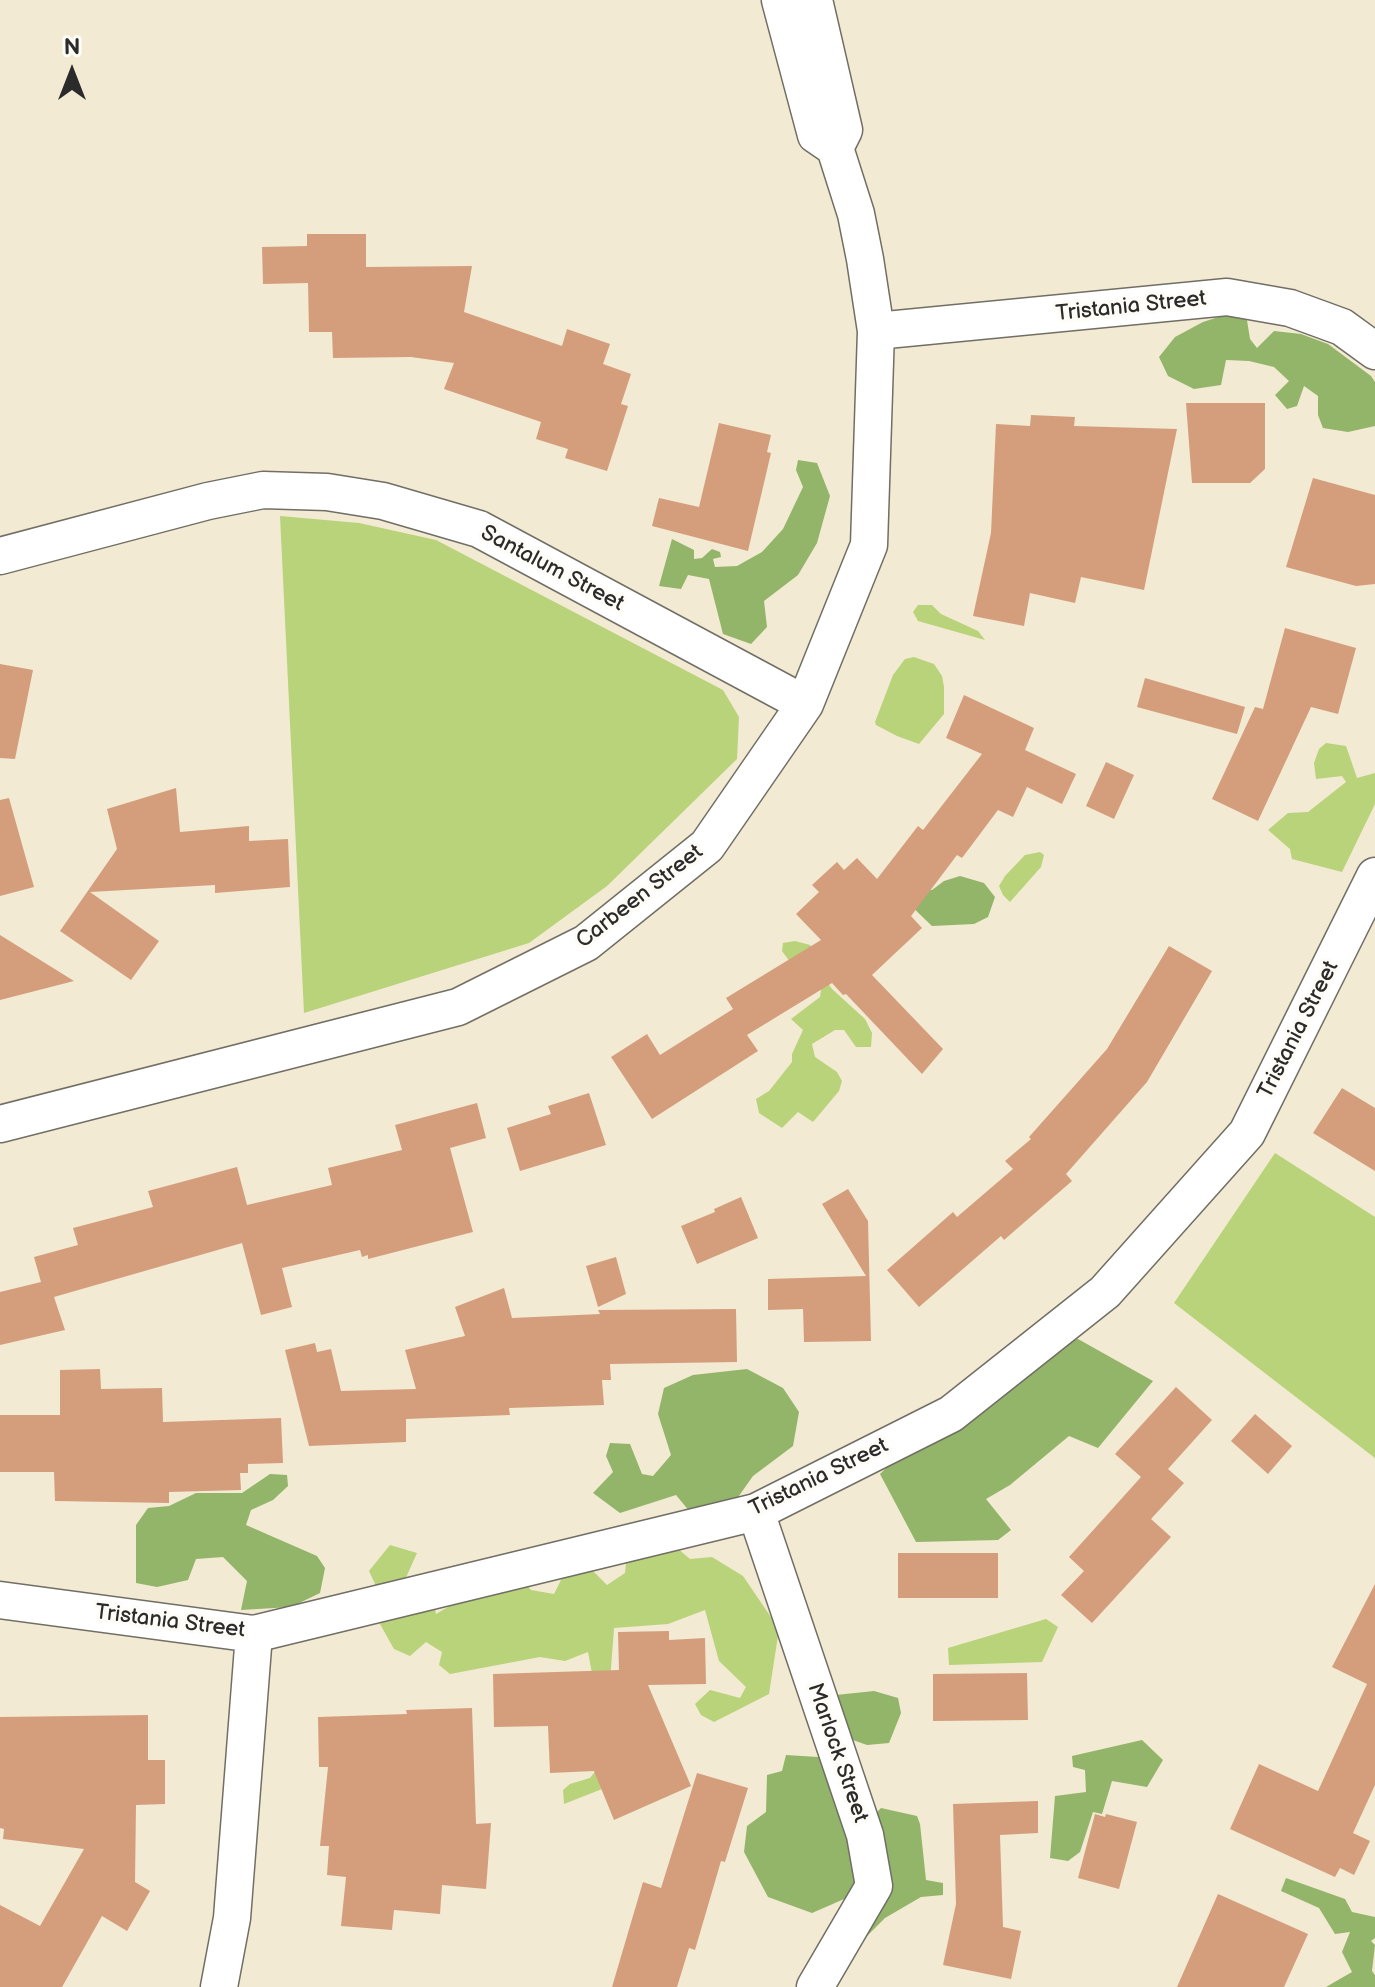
<!DOCTYPE html>
<style>
body{margin:0}
#map{position:relative;width:1375px;height:1987px;overflow:hidden;background:#f2ead2;font-family:"Balsamiq Sans",sans-serif}
canvas{display:block}
.north{position:absolute;left:32px;top:32px;width:80px;height:80px;-webkit-text-stroke:6px #fdfcf7;paint-order:stroke;rotate:0deg;font-size:22px;font-weight:700;line-height:32px;text-align:center;color:#2b2b2b}
.north::after{content:'';display:block;margin:auto;width:28px;height:36px;background:#2b2b2b;clip-path:polygon(50% 0,100% 100%,50% 72%,0 100%)}
</style>
<div id="map">
<canvas width="1375" height="1987"></canvas>
<div class="north">N</div>
</div>
<script>
const g = document.querySelector('canvas').getContext('2d');
g.lineJoin = 'round';
function fillPath(path, color) { g.fillStyle = color; g.fill(path, 'evenodd'); }
const toPath = rows => new Path2D(rows.map(r => 'M' + r).join(''));
function trace(path, color, width, dash) { g.strokeStyle = color; g.lineWidth = width; g.lineCap = dash ? 'butt' : 'round'; g.setLineDash(dash || []); g.stroke(path); }
function write(font, color, halo, rows, align = 'center') {
  g.font = font + ' "Balsamiq Sans",sans-serif'; g.lineWidth = 7; g.setLineDash([]); g.textBaseline = 'middle'; g.strokeStyle = halo; g.fillStyle = color; for (const [text, x, y, turn = 0] of rows) {
    g.save(); g.translate(x, y); g.rotate((+turn || 0) * Math.PI / 180); g.textAlign = isNaN(turn) ? turn : align; if (halo) g.strokeText(text, 0, 0); g.fillText(text, 0, 0); g.restore();
  }
}
fillPath(toPath([
 [280,516,359,523,436,540,723,690,739,717,737,759,607,886,529,943,304,1013],
 [918,605,932,605,941,614,978,631,985,640,918,621,913,612],
 [914,657,934,664,942,676,944,687,944,714,919,744,897,736,876,725,875,722,893,675,905,659],
 [1326,743,1346,746,1357,778,1375,773,1375,804,1342,872,1292,859,1290,849,1268,830,1288,813,1308,812,1346,782,1342,776,1316,779,1314,763,1319,749],
 [1040,852,1044,855,1041,867,1010,902,1003,895,999,886,1005,876,1025,855],
 [795,941,810,945,816,953,816,967,832,989,865,1019,872,1033,871,1047,856,1047,844,1030,835,1030,812,1044,815,1057,837,1072,842,1081,839,1091,813,1122,798,1112,782,1128,759,1113,756,1099,769,1091,792,1062,792,1054,803,1030,791,1019,820,997,821,990,808,986,782,951,783,943],
 [1275,1153,1375,1217,1375,1458,1174,1303],
 [670,1542,690,1559,712,1557,743,1576,779,1629,769,1694,714,1722,701,1715,695,1704,710,1690,740,1698,746,1687,719,1661,705,1610,668,1624,614,1628,602,1789,564,1804,563,1790,570,1784,590,1778,598,1768,602,1726,588,1652,565,1661,540,1657,450,1674,439,1665,442,1652,426,1642,410,1656,394,1649,380,1624,390,1616,369,1571,390,1545,417,1553,399,1593,434,1603,436,1614,479,1589,521,1578,531,1590,554,1594,564,1574,590,1568,607,1585,625,1573,626,1563],
 [1046,1619,1058,1627,1042,1662,949,1665,948,1648]
]), '#b8d379');
fillPath(toPath([
 [1231,313,1246,314,1250,339,1257,348,1274,331,1301,334,1328,344,1371,376,1375,382,1375,426,1348,432,1323,428,1318,415,1318,396,1304,386,1297,406,1287,409,1275,395,1289,381,1274,367,1249,361,1226,360,1221,385,1194,389,1168,376,1159,357,1175,337,1203,322],
 [798,460,817,463,830,496,817,543,798,575,764,601,767,627,751,644,723,634,709,579,688,575,681,589,659,586,672,539,694,550,694,559,702,558,712,549,720,552,721,557,713,559,715,567,737,566,762,552,783,529,803,487,796,470],
 [960,876,984,883,995,897,988,917,974,924,932,926,905,900,920,889,932,890,944,881],
 [1078,1339,1153,1381,1098,1448,1069,1436,1010,1485,986,1499,1011,1530,998,1540,916,1542,880,1474,902,1452,1035,1341],
 [747,1369,783,1388,799,1412,793,1446,753,1476,731,1507,695,1518,676,1495,620,1513,593,1493,613,1472,606,1456,610,1443,630,1444,642,1474,653,1476,671,1455,658,1414,664,1388,693,1375],
 [270,1474,287,1475,288,1486,273,1500,251,1510,246,1525,317,1556,325,1568,320,1593,291,1607,241,1610,247,1581,223,1557,196,1559,188,1580,157,1587,136,1583,136,1525,148,1508,169,1506,196,1493,242,1493],
 [874,1691,898,1698,901,1713,889,1743,867,1745,850,1739,859,1830,881,1808,917,1816,920,1824,926,1880,943,1883,943,1895,921,1897,885,1918,849,1954,851,1896,812,1913,768,1897,744,1852,747,1826,766,1812,767,1775,782,1771,786,1755,818,1757,835,1731,836,1695],
 [1142,1740,1163,1760,1147,1787,1112,1781,1102,1814,1093,1812,1080,1852,1068,1861,1050,1858,1055,1796,1086,1792,1085,1770,1073,1767,1072,1756],
 [1286,1878,1345,1899,1352,1912,1375,1917,1375,1938,1371,1941,1375,1945,1372,1971,1375,1975,1375,1987,1326,1987,1352,1972,1342,1952,1350,1932,1335,1934,1319,1908,1281,1891]
]), '#92b569');
fillPath(toPath([
 [307,234,366,234,366,267,472,266,464,312,562,346,567,329,610,344,603,364,631,374,621,404,628,406,607,471,565,458,568,449,536,439,541,422,444,389,454,363,411,357,333,358,332,332,309,332,308,283,263,284,262,247,307,246],
 [1186,403,1265,403,1265,469,1250,483,1192,483],
 [1031,415,1075,417,1074,426,1177,429,1144,590,1081,577,1075,603,1030,593,1024,626,973,616,991,533,996,424,1030,426],
 [719,423,771,435,767,452,771,453,748,551,652,526,659,498,699,507],
 [1313,478,1375,495,1375,584,1356,586,1286,567],
 [1285,628,1356,648,1338,714,1311,707,1258,821,1212,799,1255,707,1263,709],
 [0,664,33,670,15,759,0,758],
 [1145,678,1245,707,1237,734,1137,707],
 [964,695,1034,728,1025,750,1076,774,1062,804,1027,787,1013,817,998,810,962,858,957,855,911,916,922,928,872,975,943,1049,922,1074,846,994,843,995,832,983,747,1035,758,1051,652,1119,611,1057,647,1034,660,1055,733,1009,726,998,821,940,796,914,819,892,812,885,837,862,844,870,857,858,877,879,918,826,923,830,982,754,946,738],
 [1106,762,1134,775,1114,819,1086,806],
 [176,788,180,832,249,826,249,841,288,839,290,887,215,893,215,885,90,892,159,941,131,980,60,931,117,849,107,809],
 [9,798,34,887,0,896,0,800],
 [0,935,74,981,0,1000],
 [1169,946,1212,971,1147,1082,1066,1174,1072,1181,1004,1240,1001,1236,919,1307,887,1270,953,1212,957,1217,1013,1169,1005,1161,1031,1139,1029,1137,1107,1049],
 [1342,1088,1375,1108,1375,1171,1313,1133],
 [589,1093,606,1145,520,1171,507,1128,551,1114,548,1106],
 [477,1103,486,1138,450,1148,473,1232,368,1259,368,1255,362,1257,360,1250,282,1268,292,1307,261,1315,242,1243,54,1297,65,1330,0,1345,0,1292,41,1282,34,1257,78,1245,73,1228,153,1207,148,1191,237,1167,247,1205,332,1185,328,1168,402,1150,395,1125],
 [848,1189,868,1221,871,1341,804,1342,803,1309,768,1310,768,1279,866,1276,822,1204],
 [741,1197,758,1238,697,1264,681,1226,715,1212,714,1209],
 [616,1257,626,1294,598,1307,586,1266],
 [504,1288,512,1318,600,1314,598,1310,736,1309,737,1362,610,1364,611,1380,602,1380,604,1405,509,1408,510,1415,406,1419,406,1442,309,1446,285,1350,315,1343,317,1352,331,1349,341,1391,416,1389,405,1350,465,1336,455,1307],
 [100,1369,101,1389,162,1388,163,1422,281,1418,283,1463,248,1464,248,1473,240,1473,241,1490,169,1492,169,1503,55,1501,54,1472,0,1472,0,1415,60,1415,60,1370],
 [1176,1387,1212,1420,1168,1469,1184,1483,1151,1519,1171,1537,1092,1623,1061,1595,1084,1571,1069,1557,1141,1477,1115,1454],
 [1255,1414,1292,1446,1268,1474,1231,1441],
 [898,1553,998,1553,998,1598,898,1598],
 [1375,1584,1375,1785,1353,1833,1370,1841,1354,1875,1340,1868,1335,1877,1230,1829,1259,1764,1318,1791,1367,1684,1332,1667],
 [669,1631,669,1640,705,1638,706,1684,648,1685,691,1786,614,1820,594,1771,550,1773,548,1726,494,1727,493,1674,619,1670,618,1632],
 [1027,1673,1028,1720,933,1721,933,1674],
 [472,1708,476,1824,491,1823,486,1889,442,1885,440,1914,394,1910,392,1930,341,1926,346,1877,327,1875,329,1846,320,1846,328,1767,319,1767,318,1717,407,1714,406,1710],
 [148,1715,148,1760,165,1760,165,1804,136,1805,135,1882,150,1891,127,1931,102,1916,62,1987,0,1987,0,1905,40,1926,84,1849,3,1839,4,1829,0,1828,0,1717],
 [697,1773,748,1788,725,1862,721,1861,695,1950,689,1948,677,1987,612,1987,643,1882,661,1888],
 [1038,1801,1038,1833,1000,1835,1003,1927,1021,1931,1011,1979,943,1965,956,1904,953,1804],
 [1095,1814,1105,1817,1106,1814,1137,1822,1119,1889,1078,1878],
 [1218,1894,1308,1934,1284,1987,1177,1987]
]), '#d49e7d');
const minor = toPath([
 [814,0,844,130,835,148],
 [876,331,1227,297,1290,308,1342,327,1375,351],
 [0,556,208,501,263,490,327,492,383,501,479,529,805,704],
 [0,1124,458,1007,586,943,707,846,805,704,869,545,876,331,865,259,856,214,835,148,816,135,780,0],
 [756,1512,865,1835,874,1886,815,1987],
 [0,1600,254,1634,756,1512,951,1414,1105,1292,1247,1133,1375,876],
 [219,1987,232,1918,254,1634]
]);
trace(minor, '#716e65', 39);
trace(minor, '#fff', 36);
write('22px', '#2b2b2b', '#fdfcf7', [
 ["Tristania Street",1131,307,-6],
 ["Santalum Street",552,569,28],
 ["Carbeen Street",640,897,-38],
 ["Tristania Street",1299,1030,-63],
 ["Tristania Street",819,1478,-26],
 ["Tristania Street",170,1622,7],
 ["Marlock Street",837,1753,71]
]);
</script>
